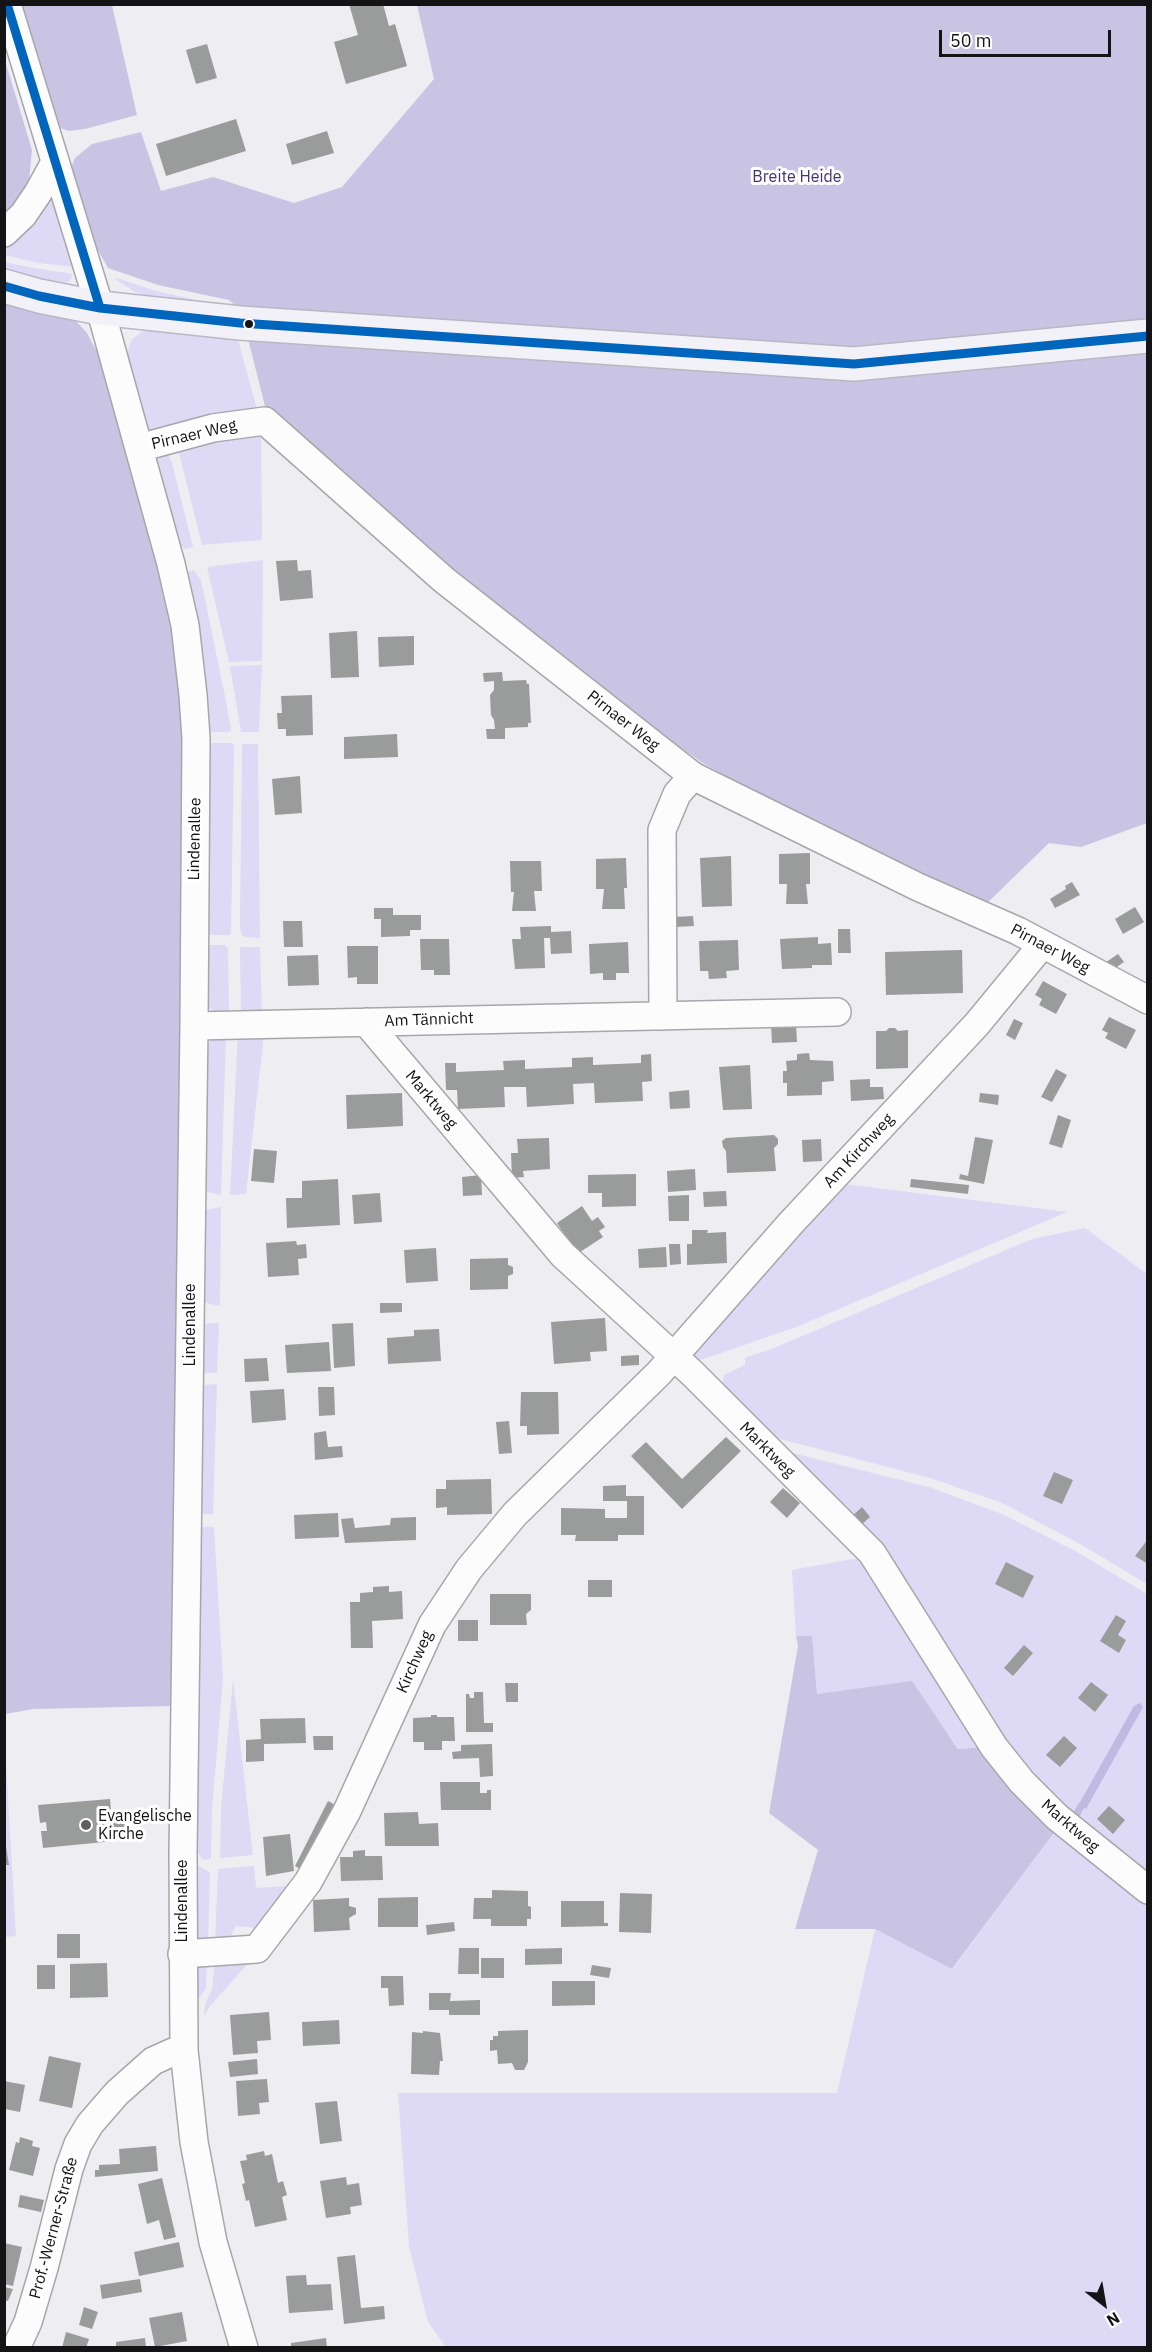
<!DOCTYPE html>
<meta charset="utf-8">
<style>
body{margin:0}
#map{position:relative;width:1152px;height:2352px;overflow:hidden;background:#eeeef2;font-family:"IBM Plex Sans",sans-serif}
canvas{display:block}
.frame{position:absolute;inset:0;border:6px solid #141416;pointer-events:none}
.north{position:absolute;left:1074px;top:2274px;width:60px;height:60px;-webkit-text-stroke:4px #fff;paint-order:stroke;rotate:149deg;font-size:16px;font-weight:700;line-height:24px;text-align:center;color:#141416}
.north::after{content:'';display:block;margin:auto;width:21px;height:27px;background:#141416;clip-path:polygon(50% 0,100% 100%,50% 72%,0 100%)}
.scale{position:absolute;left:939px;top:30px;width:172px;height:27px;box-sizing:border-box;border:3px solid #141416;border-top:0;padding-left:8px;font-size:18px;line-height:21px;white-space:nowrap;color:#141416;-webkit-text-stroke:4px #fff;paint-order:stroke}
</style>
<div id="map">
<canvas width="1152" height="2352"></canvas>
<div class="frame"></div>
<div class="north">N</div>
<div class="scale">50 m</div>
</div>
<script>
const g = document.querySelector('canvas').getContext('2d');
g.lineJoin = 'round';
function fillPath(path, color) { g.fillStyle = color; g.fill(path, 'evenodd'); }
const toPath = rows => new Path2D(rows.map(r => 'M' + r).join(''));
function trace(path, color, width, dash) { g.strokeStyle = color; g.lineWidth = width; g.lineCap = dash ? 'butt' : 'round'; g.setLineDash(dash || []); g.stroke(path); }
function write(font, color, halo, rows, align = 'center') {
  g.font = font + ' "IBM Plex Sans",sans-serif'; g.lineWidth = 6; g.setLineDash([]); g.textBaseline = 'middle'; g.strokeStyle = halo; g.fillStyle = color; for (const [text, x, y, turn = 0] of rows) {
    g.save(); g.translate(x, y); g.rotate((+turn || 0) * Math.PI / 180); g.textAlign = isNaN(turn) ? turn : align; if (halo) g.strokeText(text, 0, 0); g.fillText(text, 0, 0); g.restore();
  }
}
fillPath(toPath([
 [48,199,54,199,74,267,38,263,5,255,5,247,17,237],
 [4,262,34,268,73,274,70,281,60,285,5,273],
 [117,278,156,291,223,306,149,297,135,292,115,279],
 [154,328,236,332,259,417,152,435,145,428,140,417,127,353,132,339,142,332],
 [261,427,262,540,202,545,177,445],
 [166,449,172,463,193,547,185,549,180,544,176,537,154,463,157,456],
 [263,560,262,661,229,662,207,567],
 [194,570,201,580,226,701,231,730,229,732,210,732,207,729,187,580,188,572],
 [262,665,259,732,241,732,230,666],
 [212,743,233,743,234,747,231,933,229,935,211,935,207,930,207,745],
 [242,744,258,744,260,938,245,937,242,935,240,928],
 [210,945,225,945,228,949,229,1011,226,1015,218,1015,207,1006,207,946],
 [240,947,260,947,262,1015,244,1015,241,1011],
 [238,1031,264,1034,246,1194,230,1195],
 [226,1033,221,1195,203,1191,205,1050,211,1040],
 [837,1183,1067,1212,799,1326,698,1361,687,1349],
 [221,1207,220,1306,201,1302,201,1211],
 [1085,1228,1147,1274,1147,1584,1080,1544,1002,1503,930,1478,761,1434,722,1388,724,1375,745,1365,745,1358,774,1348,1032,1239],
 [208,1323,219,1323,217,1373,204,1373,200,1371,201,1327],
 [217,1384,213,1514,202,1514,199,1510,201,1389,205,1385],
 [772,1448,929,1487,1002,1514,1077,1552,1147,1594,1147,1883,1027,1780,952,1668],
 [203,1527,214,1527,223,1679,212,1810,211,1859,203,1860,193,1847,197,1529],
 [864,1557,986,1747,959,1749,911,1682,817,1694,812,1636,796,1636,792,1570],
 [233,1679,253,1855,220,1858,221,1808],
 [4,1728,16,1936,5,1937,4,1937],
 [1059,1826,1147,1898,1147,2347,446,2347,428,2322,409,2246,398,2093,837,2093,875,1929,953,1969],
 [193,1863,210,1872,208,1942,198,1941,193,1936],
 [254,1866,256,1888,301,1885,268,1929,236,1926,227,1943,215,1942,218,1869],
 [254,1957,209,2007,204,2016,205,2004,212,1990,215,1958],
 [193,1959,207,1959,206,1989,198,1999,194,2012]
]), '#ded9f5');
fillPath(toPath([
 [17,5,112,5,137,115,85,129,69,131,57,127],
 [417,5,1147,5,1147,328,855,351,241,311,229,300,158,285,108,268,90,236,69,173,75,158,92,144,141,132,161,191,213,177,294,203,342,187,434,79],
 [4,57,32,150,29,181,15,208,4,221],
 [5,295,76,321,87,333,99,356,134,468,167,589,179,666,185,745,173,1706,34,1709,5,1714],
 [246,331,853,377,925,374,1147,350,1147,823,1081,847,1049,843,982,908,857,851,701,762,446,577,268,418],
 [796,1636,812,1636,817,1694,912,1681,958,1749,986,1747,1059,1826,952,1969,875,1929,795,1929,818,1850,769,1813,798,1646]
]), '#c9c3e4');
fillPath(toPath([
 [1140,1703,1143,1707,1086,1809,1079,1804,1134,1706]
]), '#c0b9e1');
trace(toPath([
 [1078,1822,1075,1817,1081,1806]
]), '#c0b9e1', 7);
fillPath(toPath([
 [349,4,383,4,389,26,395,24,407,66,346,84,334,42,358,35],
 [207,44,217,78,196,84,186,50],
 [236,119,246,151,166,176,156,144],
 [327,131,334,153,292,165,286,144],
 [297,560,298,571,311,570,313,598,280,601,276,561],
 [357,631,359,677,331,678,329,633],
 [414,636,414,665,379,667,378,637],
 [502,672,503,681,526,680,527,684,529,684,531,723,528,723,528,727,505,728,505,739,487,739,486,729,495,729,494,720,491,715,490,695,494,690,494,681,484,682,483,673],
 [312,695,313,735,286,736,286,729,278,729,277,713,282,713,281,696],
 [397,734,398,757,344,759,344,737],
 [300,776,302,813,275,815,272,779],
 [810,853,810,884,806,884,808,904,786,904,787,884,779,884,779,854],
 [731,856,732,906,702,907,700,858],
 [626,858,627,888,624,888,625,909,602,909,604,889,596,889,596,859],
 [510,861,541,861,542,891,534,891,536,911,512,911,514,892,511,892],
 [1072,882,1080,895,1055,908,1050,899,1066,889,1065,886],
 [1135,907,1144,922,1123,934,1115,919],
 [374,908,393,908,393,915,421,915,421,930,410,930,410,936,381,937,381,919,374,919],
 [693,916,694,926,674,927,674,917],
 [283,921,302,921,303,947,284,947],
 [551,926,551,932,571,931,572,953,551,954,550,938,544,938,545,968,515,969,512,939,521,939,520,927],
 [838,929,850,929,851,953,838,953],
 [818,937,818,944,831,943,832,965,812,965,812,968,782,969,780,939],
 [420,939,449,939,450,975,434,975,434,970,421,970],
 [738,940,739,970,726,971,727,978,709,979,708,971,700,971,699,941],
 [628,942,629,973,616,973,616,980,603,980,603,973,590,974,589,944],
 [347,946,378,946,378,984,357,984,357,977,348,978],
 [962,950,963,993,886,995,885,952],
 [1118,954,1124,962,1108,973,1102,965],
 [318,955,319,985,288,986,287,956],
 [1043,981,1067,994,1056,1014,1039,1005,1042,999,1035,995],
 [1109,1017,1136,1030,1126,1049,1105,1038,1108,1033,1102,1030],
 [1014,1019,1023,1023,1015,1040,1006,1035],
 [796,1024,797,1042,772,1043,771,1025],
 [889,1028,895,1028,898,1031,908,1030,908,1068,876,1069,876,1031,886,1031],
 [809,1053,810,1060,833,1061,834,1081,822,1082,822,1095,787,1096,787,1083,783,1083,783,1071,787,1071,786,1061,797,1060,797,1054],
 [651,1054,652,1081,642,1082,643,1101,595,1103,594,1083,573,1084,574,1104,527,1107,526,1087,504,1087,505,1107,458,1109,457,1090,446,1090,445,1063,456,1063,456,1072,504,1070,503,1061,525,1060,525,1069,572,1067,572,1058,593,1057,593,1065,641,1063,641,1055],
 [750,1065,752,1109,723,1110,719,1067],
 [1056,1069,1067,1075,1052,1102,1041,1097],
 [870,1079,870,1087,883,1087,884,1099,851,1101,850,1080],
 [689,1090,690,1108,670,1109,669,1092],
 [402,1093,403,1126,347,1129,346,1095],
 [980,1093,999,1095,998,1105,979,1102],
 [1058,1115,1071,1120,1062,1148,1049,1144],
 [774,1135,778,1139,778,1144,774,1148,776,1171,727,1173,726,1151,723,1147,722,1141,726,1138],
 [975,1137,993,1140,984,1184,959,1179,960,1174,968,1176],
 [549,1138,550,1169,523,1171,524,1177,512,1178,511,1153,518,1153,517,1139],
 [821,1139,822,1161,803,1162,802,1140],
 [254,1149,277,1151,274,1183,251,1181],
 [695,1169,696,1190,668,1192,667,1171],
 [636,1174,636,1206,602,1207,602,1193,588,1193,588,1175],
 [481,1175,482,1195,463,1196,462,1177],
 [338,1179,340,1225,287,1228,286,1198,302,1198,302,1181],
 [911,1179,969,1185,968,1194,910,1187],
 [726,1191,727,1206,704,1207,703,1192],
 [380,1193,382,1222,354,1224,352,1195],
 [689,1195,689,1221,669,1221,668,1196],
 [582,1206,592,1221,598,1217,605,1227,599,1231,603,1237,577,1254,557,1223],
 [692,1230,708,1230,707,1233,726,1232,727,1263,687,1265,687,1244,692,1244],
 [296,1241,297,1245,306,1244,307,1258,298,1259,299,1275,268,1277,266,1243],
 [669,1244,680,1244,681,1264,670,1265],
 [666,1247,667,1267,639,1268,638,1249],
 [436,1248,438,1281,406,1283,404,1250],
 [508,1258,508,1265,513,1267,513,1274,508,1276,508,1289,470,1290,470,1259],
 [380,1303,402,1303,402,1312,380,1313],
 [605,1318,607,1351,590,1352,591,1361,554,1364,551,1322],
 [353,1323,355,1366,334,1368,332,1324],
 [439,1329,441,1361,388,1364,387,1338,414,1336,414,1330],
 [329,1342,331,1371,287,1373,285,1345],
 [639,1355,639,1365,621,1366,621,1356],
 [267,1358,269,1381,245,1382,244,1359],
 [318,1387,334,1387,335,1415,319,1416],
 [284,1389,286,1420,252,1423,250,1391],
 [521,1392,558,1392,559,1434,527,1435,527,1426,520,1426],
 [509,1421,512,1453,499,1454,496,1422],
 [326,1431,328,1447,342,1446,343,1457,315,1460,314,1433],
 [726,1437,741,1451,682,1509,631,1456,646,1442,682,1479],
 [1054,1472,1073,1480,1062,1504,1043,1496],
 [491,1479,492,1514,447,1515,447,1507,436,1508,436,1489,446,1489,446,1480],
 [626,1485,626,1496,644,1496,644,1535,618,1535,618,1541,575,1541,576,1535,561,1535,561,1508,605,1509,605,1518,627,1518,627,1501,603,1501,603,1486],
 [783,1488,800,1503,787,1518,770,1502],
 [862,1507,870,1517,860,1526,851,1517],
 [338,1513,339,1537,295,1539,294,1515],
 [416,1517,416,1540,345,1543,341,1519,353,1518,355,1528,390,1525,391,1518],
 [1148,1539,1148,1564,1135,1556],
 [1006,1562,1034,1576,1023,1598,995,1584],
 [588,1580,612,1580,612,1597,588,1597],
 [389,1586,389,1592,402,1591,403,1619,372,1621,373,1648,351,1648,350,1602,360,1602,360,1593,373,1592,373,1587],
 [490,1594,531,1594,531,1610,526,1614,527,1625,490,1625],
 [1116,1615,1126,1621,1118,1635,1126,1640,1119,1653,1100,1641],
 [458,1620,478,1620,478,1641,458,1641],
 [1024,1645,1033,1653,1013,1676,1004,1668],
 [1091,1682,1108,1695,1095,1712,1078,1698],
 [505,1683,518,1683,518,1702,506,1702],
 [474,1692,483,1692,484,1723,493,1723,493,1732,466,1732,466,1694,469,1694,470,1698,474,1698],
 [431,1715,437,1715,437,1717,454,1717,455,1741,442,1741,442,1750,424,1750,424,1742,413,1742,413,1718,431,1717],
 [305,1718,306,1743,264,1744,264,1761,246,1762,246,1740,261,1739,260,1719],
 [313,1736,333,1736,333,1750,314,1750],
 [1064,1736,1077,1748,1060,1767,1046,1755],
 [492,1744,493,1776,480,1777,479,1758,453,1759,452,1752,461,1751,461,1745],
 [440,1782,480,1782,480,1793,487,1793,487,1790,491,1790,491,1810,441,1810],
 [110,1799,111,1811,124,1810,125,1827,113,1828,114,1841,43,1848,41,1831,47,1831,46,1822,40,1823,38,1805],
 [328,1801,339,1807,306,1872,295,1866],
 [1109,1806,1125,1820,1113,1834,1097,1819],
 [418,1812,419,1824,438,1823,439,1846,385,1846,384,1813],
 [4,1834,9,1865,4,1865],
 [290,1834,294,1871,266,1876,263,1837],
 [365,1850,365,1856,382,1856,383,1880,341,1881,340,1857,353,1857,353,1851],
 [492,1890,528,1891,528,1906,531,1907,531,1919,527,1919,527,1926,491,1926,491,1919,473,1919,474,1898,492,1898],
 [620,1893,652,1894,651,1933,619,1932],
 [418,1897,418,1927,378,1927,378,1898],
 [349,1898,349,1906,356,1908,356,1914,349,1918,350,1930,314,1932,313,1900],
 [561,1901,604,1901,604,1923,608,1923,608,1926,561,1927],
 [454,1922,455,1931,427,1935,426,1925],
 [57,1934,80,1934,80,1958,57,1958],
 [459,1948,479,1948,479,1974,458,1974],
 [562,1948,562,1964,525,1965,525,1949],
 [481,1958,504,1958,504,1978,481,1978],
 [107,1963,108,1997,70,1998,70,1964],
 [37,1965,55,1965,55,1989,37,1989],
 [592,1965,611,1968,609,1978,590,1975],
 [381,1976,403,1976,404,2005,389,2006,388,1988,381,1988],
 [552,1981,595,1981,595,2005,552,2006],
 [429,1993,451,1993,450,2001,480,2000,480,2015,449,2015,449,2010,429,2010],
 [269,2012,271,2040,257,2041,258,2053,233,2055,230,2015],
 [339,2020,340,2044,303,2046,302,2022],
 [528,2030,528,2062,524,2070,515,2070,512,2063,498,2064,497,2050,490,2051,490,2040,493,2040,493,2036,498,2036,498,2031],
 [423,2031,440,2033,443,2061,440,2061,439,2075,411,2074,412,2032,423,2033],
 [49,2056,81,2063,72,2108,39,2101],
 [257,2059,258,2074,230,2077,228,2062],
 [267,2079,269,2102,259,2103,260,2114,238,2116,236,2081],
 [4,2081,25,2085,20,2112,5,2109],
 [337,2101,342,2141,320,2144,315,2103],
 [20,2137,33,2141,32,2146,40,2148,33,2176,9,2170,16,2142,19,2143],
 [156,2146,158,2171,95,2177,95,2170,99,2170,99,2165,120,2164,119,2149],
 [264,2151,265,2156,272,2154,278,2183,283,2181,287,2195,282,2197,287,2220,255,2227,249,2200,246,2201,242,2184,245,2183,240,2161,247,2160,246,2155],
 [346,2177,347,2185,359,2183,362,2205,350,2207,351,2214,326,2218,320,2181],
 [162,2178,176,2237,164,2240,159,2220,147,2224,138,2184],
 [20,2195,44,2200,41,2212,18,2207],
 [179,2242,184,2267,139,2276,134,2252],
 [4,2243,22,2247,13,2286,4,2284],
 [355,2255,361,2308,384,2306,385,2319,344,2324,337,2257],
 [306,2275,307,2285,331,2284,333,2310,289,2313,286,2276],
 [140,2279,142,2292,102,2299,100,2285],
 [4,2287,13,2289,8,2301,4,2300],
 [84,2307,98,2312,92,2329,79,2325],
 [182,2312,187,2341,155,2347,149,2318],
 [66,2332,89,2339,86,2348,62,2348],
 [145,2338,146,2348,116,2348,116,2342],
 [326,2338,327,2348,291,2348,291,2343]
]), '#9a9b9b');
const minor = toPath([
 [7,4,100,308,171,564,185,625,193,695,196,738,194,1026,183,1853,184,2050,194,2142,213,2242,244,2348],
 [4,233,23,215,38,193,54,164],
 [139,448,213,428,265,421,444,580,693,776,918,887,1018,931,1148,1000],
 [663,1016,662,830,677,794,693,776],
 [366,1022,563,1255,693,1374,872,1553,994,1747,1022,1782,1057,1817,1148,1890],
 [194,1026,837,1012],
 [182,1954,257,1949,308,1882,347,1811,432,1625,469,1569,515,1514,659,1373,791,1223,977,1024,1042,945],
 [16,2348,28,2322,44,2268,69,2169,78,2144,90,2124,117,2093,153,2061,173,2052,184,2050]
]);
const major = toPath([
 [4,286,39,296,100,308,240,323,854,364,1148,336]
]);
trace(minor, '#a7a6aa', 30);
trace(major, '#b9b7c2', 36);
trace(minor, '#fcfcfd', 27);
trace(major, '#f3f1f8', 33);
trace(toPath([
 [7,4,100,308],
 [4,286,39,296,100,308,240,323,854,364,1148,336]
]), '#0065bd', 9);
for (const [x, y, r, color] of [
 [249,324,5,"#141416"],
 [86,1825,6,"#606063"]
]) { const dot = new Path2D(); dot.arc(x, y, r, 0, 2 * Math.PI); g.fillStyle = color; g.fill(dot); trace(dot, '#fff', 2); }
write('16px', '#443274', '#fff', [
 ["Breite Heide",797,177]
]);
write('16px', '#141416', '#fff', [
 ["Pirnaer Weg",194,435,-13],
 ["Pirnaer Weg",623,721,38],
 ["Lindenallee",195,839,-89],
 ["Pirnaer Weg",1050,949,28],
 ["Am Tännicht",429,1020,-2],
 ["Marktweg",431,1100,50],
 ["Am Kirchweg",859,1151,-47],
 ["Lindenallee",190,1325,-90],
 ["Marktweg",767,1450,45],
 ["Kirchweg",415,1662,-66],
 ["Marktweg",1070,1826,41],
 ["Lindenallee",182,1901,-90],
 ["Prof.-Werner-Straße",54,2228,-75]
]);
write('16px', '#141416', '#fff', [
 ["Evangelische",98,1816],
 ["Kirche",98,1834]
], 'left');
</script>
